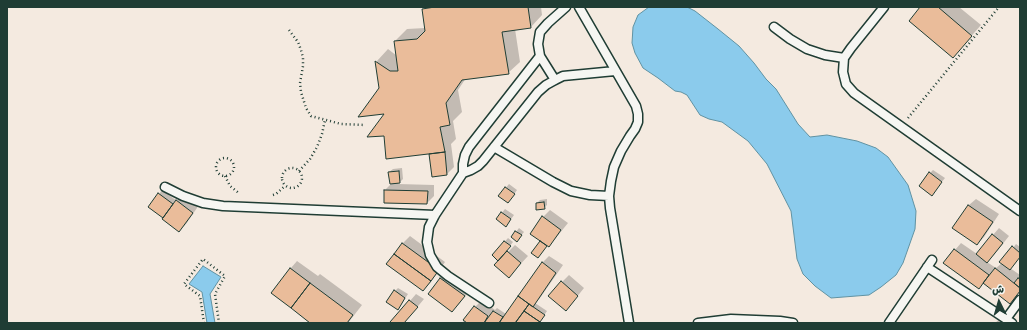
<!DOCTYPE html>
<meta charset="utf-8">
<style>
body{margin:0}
#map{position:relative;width:1027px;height:330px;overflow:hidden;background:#f4eae0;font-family:Sriracha,"Playpen Sans Arabic",sans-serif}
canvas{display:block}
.frame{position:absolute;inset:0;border:8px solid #1f3d34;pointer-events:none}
.north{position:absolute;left:979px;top:282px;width:40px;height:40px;-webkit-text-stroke:3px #f6f6f2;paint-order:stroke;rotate:355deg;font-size:11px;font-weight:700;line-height:16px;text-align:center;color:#1f3d34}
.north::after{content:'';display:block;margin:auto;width:14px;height:18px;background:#1f3d34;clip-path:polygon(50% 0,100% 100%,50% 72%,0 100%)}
</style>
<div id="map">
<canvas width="1027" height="330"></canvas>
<div class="frame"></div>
<div class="north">ش</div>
</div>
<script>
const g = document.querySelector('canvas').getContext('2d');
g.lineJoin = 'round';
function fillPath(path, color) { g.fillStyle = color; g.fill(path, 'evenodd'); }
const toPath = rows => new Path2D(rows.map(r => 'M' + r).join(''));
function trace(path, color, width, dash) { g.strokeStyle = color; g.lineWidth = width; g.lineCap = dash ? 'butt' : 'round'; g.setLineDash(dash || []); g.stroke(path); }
const water = toPath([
 [649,7,687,7,695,11,718,29,739,46,754,63,766,79,776,89,798,124,810,137,827,135,857,141,876,148,888,157,908,185,916,211,915,229,903,263,896,275,881,287,869,295,831,298,815,286,803,274,797,259,791,211,767,164,748,141,722,122,709,119,700,115,687,95,681,92,675,91,658,78,643,68,635,53,632,43,633,27,638,15,649,7],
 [203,266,221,277,210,294,215,323,207,323,202,292,189,284,203,266]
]);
fillPath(water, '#8bcbec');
trace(water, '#6092a2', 1);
fillPath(toPath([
 [426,7,541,7,542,15,531,27,515,29,520,62,508,73,466,78,458,90,462,112,453,121,456,139,451,144,454,167,447,174,433,176,430,153,386,112,380,89,377,61,388,49,397,56,395,41,407,29,425,28,424,9],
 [922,7,959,7,981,25,953,57],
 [402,168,403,179,398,184,434,185,434,196,427,203,385,190,393,182,389,172,393,169],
 [933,170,945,178,932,194,930,173],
 [509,184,517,190,511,199,499,196],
 [162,190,177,201,183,194,199,205,186,224,179,231,165,217,150,207],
 [547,199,547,205,544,208,537,203,540,200],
 [976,199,999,214,984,237,977,244,954,228,969,205],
 [505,209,514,215,509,222,497,219],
 [550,210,568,223,555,239,549,246,547,245,538,257,533,253,541,241,543,217],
 [519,228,524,232,520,237,512,237],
 [999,228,1009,236,994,255,987,262,996,268,1002,263,1016,244,1020,247,1020,256,1010,268,1020,275,1020,292,1010,302,984,283,978,288,955,250,961,243,977,254,993,235],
 [410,236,445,262,430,283,423,290,388,264,403,243],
 [508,238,513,242,506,251,507,253,515,245,528,256,516,269,503,257,493,255],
 [549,256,563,265,540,298,535,303,547,311,539,323,462,323,475,307,482,300,495,310,497,308,506,314,542,263],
 [297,261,318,276,320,274,362,305,348,323,312,323,272,293,291,268],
 [448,271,471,289,459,304,452,311,429,294,441,278],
 [569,275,584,288,572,303,562,282],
 [398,288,408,294,401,305,395,291],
 [416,294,424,299,404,323,393,323,392,322],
 [1002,317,1011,323,995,323]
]), '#0003');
const building = toPath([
 [435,7,528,7,531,28,502,32,509,74,462,80,446,103,450,125,440,127,445,152,386,159,384,136,367,137,384,114,358,117,379,88,375,61,390,71,398,71,394,41,417,39,425,31,422,9,435,7],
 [920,7,938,7,972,36,953,58,909,21,920,7],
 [445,152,447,175,432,177,429,154,445,152],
 [399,171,400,183,390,184,388,172,399,171],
 [929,172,942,182,932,196,919,186,929,172],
 [505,187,515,194,508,203,498,196,505,187],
 [384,190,428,191,427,204,384,203,384,190],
 [158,193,173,204,163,218,148,207,158,193],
 [176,200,193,213,179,232,162,219,176,200],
 [544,202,545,209,536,210,536,203,544,202],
 [968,205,993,222,977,245,952,228,968,205],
 [501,212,511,219,506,227,496,219,501,212],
 [542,216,561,230,549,247,530,234,542,216],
 [515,231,522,235,517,242,511,237,515,231],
 [992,234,1003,243,987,263,976,254,992,234],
 [504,241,511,246,498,261,492,255,504,241],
 [540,241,547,246,538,258,531,253,540,241],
 [402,243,439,270,431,281,394,254,402,243],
 [1012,246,1020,253,1020,257,1010,270,999,262,1012,246],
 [954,249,989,275,979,289,943,263,954,249],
 [507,251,521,263,509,278,494,265,507,251],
 [394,254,431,281,423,291,386,264,394,254],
 [542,262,556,273,533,307,518,296,542,262],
 [290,268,310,283,291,308,271,293,290,268],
 [995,268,1020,288,1020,291,1010,304,983,283,995,268],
 [440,278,465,296,452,312,428,294,440,278],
 [1018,278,1020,279,1020,288,1014,283,1018,278],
 [561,281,578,296,566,311,548,296,561,281],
 [310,283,353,315,347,323,310,323,291,308,310,283],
 [394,290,405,298,398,310,386,302,394,290],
 [518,296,529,304,524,311,515,323,499,323,518,296],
 [409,300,418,307,404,323,392,323,390,322,409,300],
 [529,304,545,315,540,322,524,311,529,304],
 [474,306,488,316,484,323,467,323,463,320,474,306],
 [493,311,503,317,499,323,484,323,493,311],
 [524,311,540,322,539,323,518,323,516,322,524,311]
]);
fillPath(building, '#eabc9a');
trace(building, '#1f3d34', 1);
const lane = toPath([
 [579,7,636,106,638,114,638,122,635,129,630,136,621,151,614,167,611,181,609,196,610,208,629,323],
 [884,7,851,48,844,58,843,72,846,84,854,93,1020,211],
 [774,27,790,39,807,49,825,55,844,58],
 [555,80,540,56,538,44,540,32,548,23,566,7],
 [494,147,553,182,571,191,590,195,609,196],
 [463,173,471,170,478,166,483,161,538,92,546,85,555,80,563,76,615,71],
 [165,187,183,196,203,203,223,206,435,215],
 [927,267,1012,323],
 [489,303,448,276,437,267,430,255,427,242,429,227,435,215,463,173,463,164,465,155,469,147,540,56],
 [1006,319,1020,300],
 [698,323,731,319,780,321,793,323],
 [889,323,932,260]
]);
trace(lane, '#1f3d34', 11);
trace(toPath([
 [289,30,298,42,301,50,303,58,303,66,300,83,301,92,306,108,311,116,341,124,365,125],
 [908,118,999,7],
 '216 167a9 9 0 1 1 18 0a9 9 0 1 1-18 0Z',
 '282 178a10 10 0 1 1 20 0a10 10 0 1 1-20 0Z',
 [299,171,310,159,317,147,322,134,325,120],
 [225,176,230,186,240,194],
 [273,195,276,194,285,186],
 [204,323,200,296,184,284,203,259,225,276,215,294,219,323]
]), '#1f3d34', 2.5, [1, 3]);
trace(lane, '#f6f6f2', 8);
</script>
